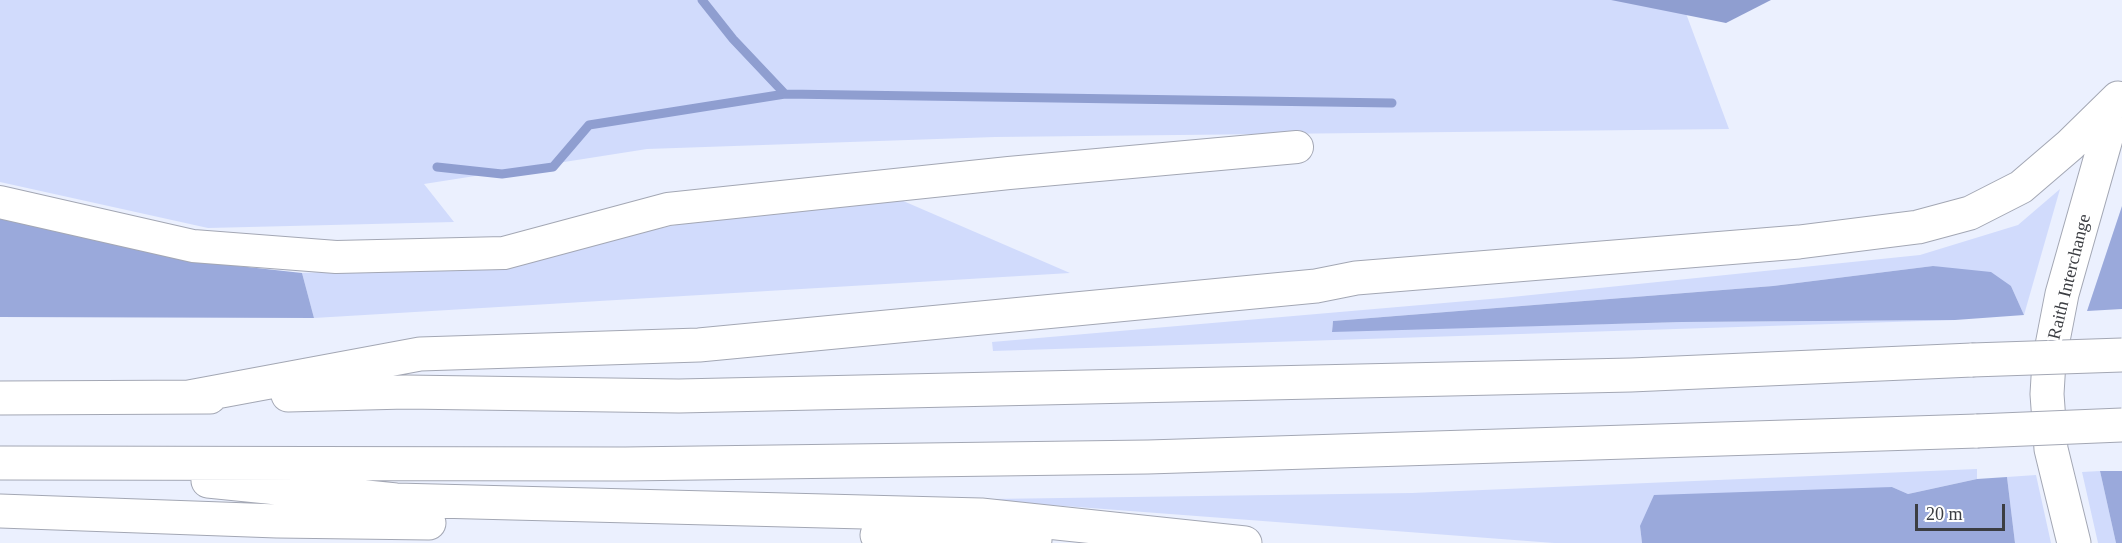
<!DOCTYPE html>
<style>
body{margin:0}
#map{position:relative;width:2122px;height:543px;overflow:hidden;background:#ebf0fe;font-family:Georgia,serif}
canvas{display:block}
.scale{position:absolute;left:1915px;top:504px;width:90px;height:27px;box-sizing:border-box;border:3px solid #3b3d42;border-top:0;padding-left:8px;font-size:18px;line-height:21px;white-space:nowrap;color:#3b3d42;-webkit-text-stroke:4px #fff;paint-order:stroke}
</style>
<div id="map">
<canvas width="2122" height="543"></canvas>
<div class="scale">20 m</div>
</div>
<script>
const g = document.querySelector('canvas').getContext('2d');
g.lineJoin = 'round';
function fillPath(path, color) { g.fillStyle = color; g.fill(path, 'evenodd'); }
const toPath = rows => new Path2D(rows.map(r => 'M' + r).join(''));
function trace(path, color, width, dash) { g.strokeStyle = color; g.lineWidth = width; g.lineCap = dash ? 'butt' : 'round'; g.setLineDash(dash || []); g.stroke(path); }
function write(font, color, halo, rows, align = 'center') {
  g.font = font + ' Georgia,serif'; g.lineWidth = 6; g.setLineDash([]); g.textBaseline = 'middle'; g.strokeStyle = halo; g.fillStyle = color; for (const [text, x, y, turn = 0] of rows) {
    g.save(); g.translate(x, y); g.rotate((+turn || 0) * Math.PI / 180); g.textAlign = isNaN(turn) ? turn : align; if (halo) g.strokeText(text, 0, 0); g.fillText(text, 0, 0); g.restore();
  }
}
fillPath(toPath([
 [0,0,1681,0,1729,129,995,137,647,149,424,184,454,222,208,228,0,182],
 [2060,189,2024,315,2011,286,1933,266,1773,286,1333,321,1332,331,1682,322,1955,320,993,351,992,342,1502,298,1920,255,2018,225],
 [894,197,1070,273,314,318,302,273,485,264,676,225],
 [1977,469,1977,479,1908,494,1892,487,1640,526,1642,543,1554,543,1064,506,921,500,1412,493],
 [2100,471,2116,543,2098,543,2082,472],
 [2036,475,2051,543,2015,543,2007,477]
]), '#d1dbfc');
fillPath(toPath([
 [2122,206,2122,309,2087,311],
 [0,216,184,260,302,273,314,318,0,317],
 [1933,266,1991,272,2011,286,2024,315,1955,320,1682,322,1332,332,1333,321,1773,286],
 [2100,471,2122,471,2122,543,2116,543],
 [2007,477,2015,543,1642,543,1640,526,1654,495,1892,487,1908,494,1977,479]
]), '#9aa9db');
fillPath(toPath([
 [1611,0,1771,0,1726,23]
]), '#8f9ed0');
trace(toPath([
 [702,0,733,39,785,94,1392,103],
 [437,167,502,174,553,167,589,125,785,94]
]), '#8f9ed0', 9);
const minor = toPath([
 [0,202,193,246,336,257,504,253,668,209,1009,173,1297,147]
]);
const highway = toPath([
 [288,395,406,392,679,396,1631,375,1972,360],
 [189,397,420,354,699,345,1316,286,1356,278,1799,242,1918,227,1970,213,2021,187,2070,145,2118,98],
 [0,398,210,397],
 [0,463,625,464,1148,457,1977,431],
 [208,481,396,500,981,515,1245,543],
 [0,511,277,521,429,523],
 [877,535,1035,540],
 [2074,543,2051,449,2047,394,2049,361,2062,294,2117,100]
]);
trace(minor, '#a3a7b4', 34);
trace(highway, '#a3a7b4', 35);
trace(minor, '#fff', 32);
trace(highway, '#fff', 33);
const highwayBridge = toPath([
 [1972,360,2122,355],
 [1977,431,2122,425]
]);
trace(highwayBridge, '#a3a7b4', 35, []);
trace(highwayBridge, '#fff', 33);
write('18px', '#3b3d42', '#fff', [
 ["Raith Interchange",2070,277,-76]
]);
</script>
